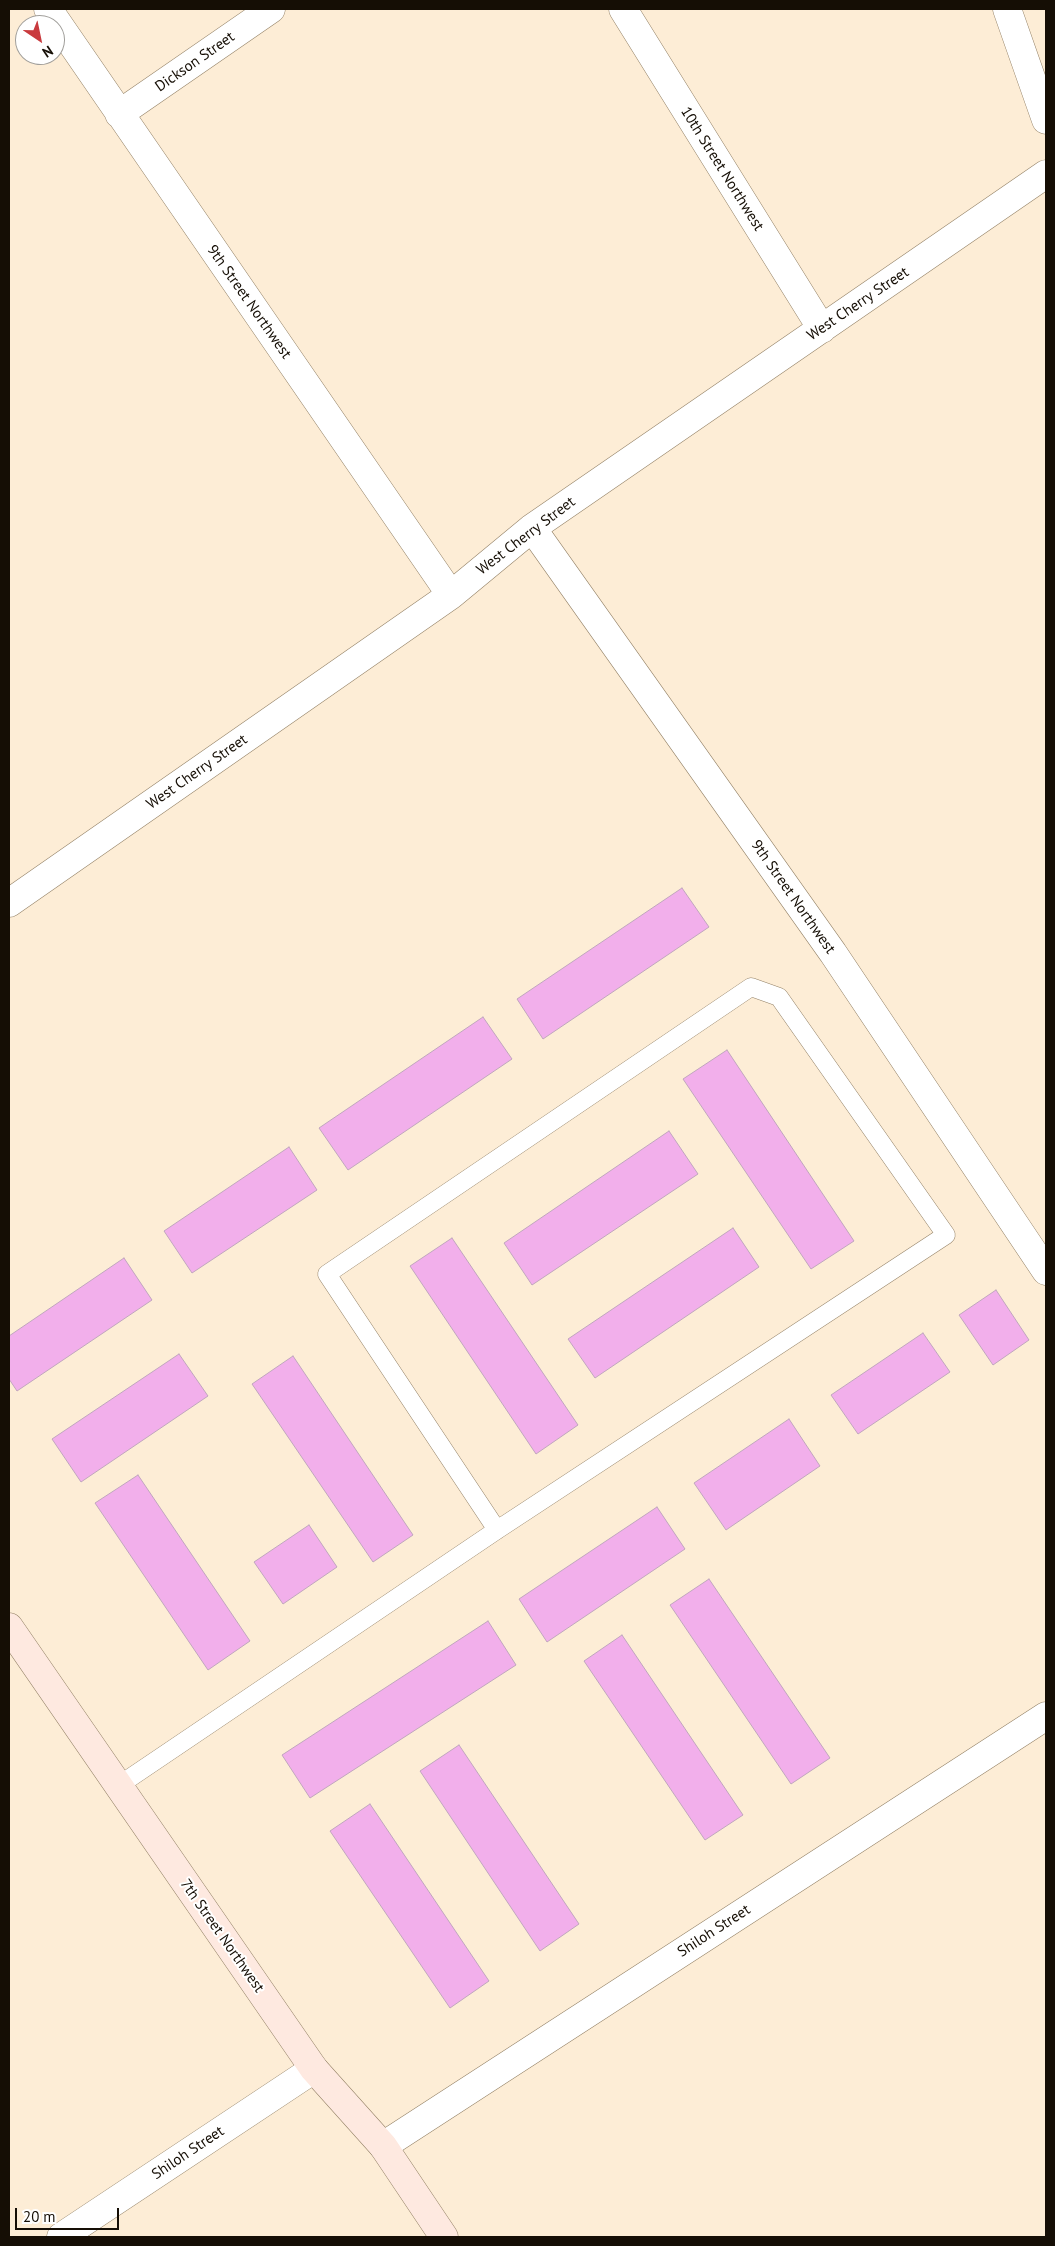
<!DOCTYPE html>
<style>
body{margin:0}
#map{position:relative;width:1055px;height:2246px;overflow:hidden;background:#fdedd6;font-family:"PT Sans",sans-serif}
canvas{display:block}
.frame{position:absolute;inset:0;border:10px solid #150e05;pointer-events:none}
.north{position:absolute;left:15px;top:15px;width:50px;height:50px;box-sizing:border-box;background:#fff;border:1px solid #a19f9b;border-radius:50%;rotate:146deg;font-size:14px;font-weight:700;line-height:20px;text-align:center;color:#150e05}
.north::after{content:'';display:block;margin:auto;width:18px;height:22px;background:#c93a3e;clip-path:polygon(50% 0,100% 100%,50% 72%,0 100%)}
.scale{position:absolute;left:15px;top:2208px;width:104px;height:22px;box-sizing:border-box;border:2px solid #150e05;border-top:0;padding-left:6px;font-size:15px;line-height:18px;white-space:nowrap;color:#150e05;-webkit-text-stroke:4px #fff;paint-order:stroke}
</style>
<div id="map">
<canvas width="1055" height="2246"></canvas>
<div class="frame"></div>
<div class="north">N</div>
<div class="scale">20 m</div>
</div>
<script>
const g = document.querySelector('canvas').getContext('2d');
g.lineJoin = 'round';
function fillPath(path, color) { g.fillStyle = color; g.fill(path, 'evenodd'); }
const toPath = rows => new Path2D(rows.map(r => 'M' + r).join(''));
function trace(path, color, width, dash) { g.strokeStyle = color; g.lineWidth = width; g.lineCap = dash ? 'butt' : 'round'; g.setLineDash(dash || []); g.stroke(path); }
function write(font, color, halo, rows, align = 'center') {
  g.font = font + ' "PT Sans",sans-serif'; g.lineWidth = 4; g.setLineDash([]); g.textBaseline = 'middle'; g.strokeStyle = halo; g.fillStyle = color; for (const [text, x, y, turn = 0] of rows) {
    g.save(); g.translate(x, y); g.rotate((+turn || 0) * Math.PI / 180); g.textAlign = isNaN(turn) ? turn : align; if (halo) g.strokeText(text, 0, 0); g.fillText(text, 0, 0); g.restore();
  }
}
const building = toPath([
 [682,888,709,927,543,1039,517,999,682,888],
 [483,1017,512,1059,348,1170,319,1128,483,1017],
 [727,1050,854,1241,811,1269,683,1079,727,1050],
 [669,1131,698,1174,532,1285,504,1243,669,1131],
 [289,1147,317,1190,192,1273,164,1231,289,1147],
 [733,1228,759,1267,595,1378,568,1339,733,1228],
 [452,1238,578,1425,536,1454,410,1266,452,1238],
 [124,1258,152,1300,17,1391,9,1379,9,1336,124,1258],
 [996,1290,1029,1340,993,1365,959,1315,996,1290],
 [923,1333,950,1372,858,1434,831,1395,923,1333],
 [179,1354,208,1396,81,1482,52,1439,179,1354],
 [293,1356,413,1535,373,1562,252,1384,293,1356],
 [789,1419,820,1466,726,1530,694,1483,789,1419],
 [138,1475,250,1641,208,1670,95,1503,138,1475],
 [657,1507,685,1549,547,1642,519,1599,657,1507],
 [309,1525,337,1567,283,1604,254,1562,309,1525],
 [709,1579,830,1758,791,1784,670,1605,709,1579],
 [488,1621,516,1665,310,1798,282,1755,488,1621],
 [622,1635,743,1815,705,1840,584,1661,622,1635],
 [459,1745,579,1924,540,1951,420,1771,459,1745],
 [370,1804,489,1981,450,2008,330,1831,370,1804]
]);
fillPath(building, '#f2afeb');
trace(building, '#c0a6bd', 1);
const lane = toPath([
 [118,1786,497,1530,946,1235,779,997,751,987,327,1274,497,1530]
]);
const street = toPath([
 [48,9,451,595],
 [623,9,822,329],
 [1007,9,1046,120],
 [119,114,271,9],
 [532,528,833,953,1046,1271],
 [9,903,451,595,532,528,1046,174],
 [383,2146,1046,1716],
 [61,2237,314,2069]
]);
const secondary = toPath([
 [9,1627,314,2069,383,2146,444,2237]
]);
trace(lane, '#938166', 19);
trace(street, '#938166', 29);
trace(secondary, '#938166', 29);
trace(lane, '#fff', 18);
trace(street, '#fff', 28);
trace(secondary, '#fee9e0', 28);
write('15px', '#150e05', '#fff', [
 ["Dickson Street",195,62,-35],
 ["10th Street Northwest",722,169,58],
 ["9th Street Northwest",249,302,55],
 ["West Cherry Street",858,304,-34],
 ["West Cherry Street",526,536,-37],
 ["West Cherry Street",197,772,-35],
 ["9th Street Northwest",793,897,55],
 ["Shiloh Street",714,1931,-33],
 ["7th Street Northwest",222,1936,55],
 ["Shiloh Street",188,2153,-34]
]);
</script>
